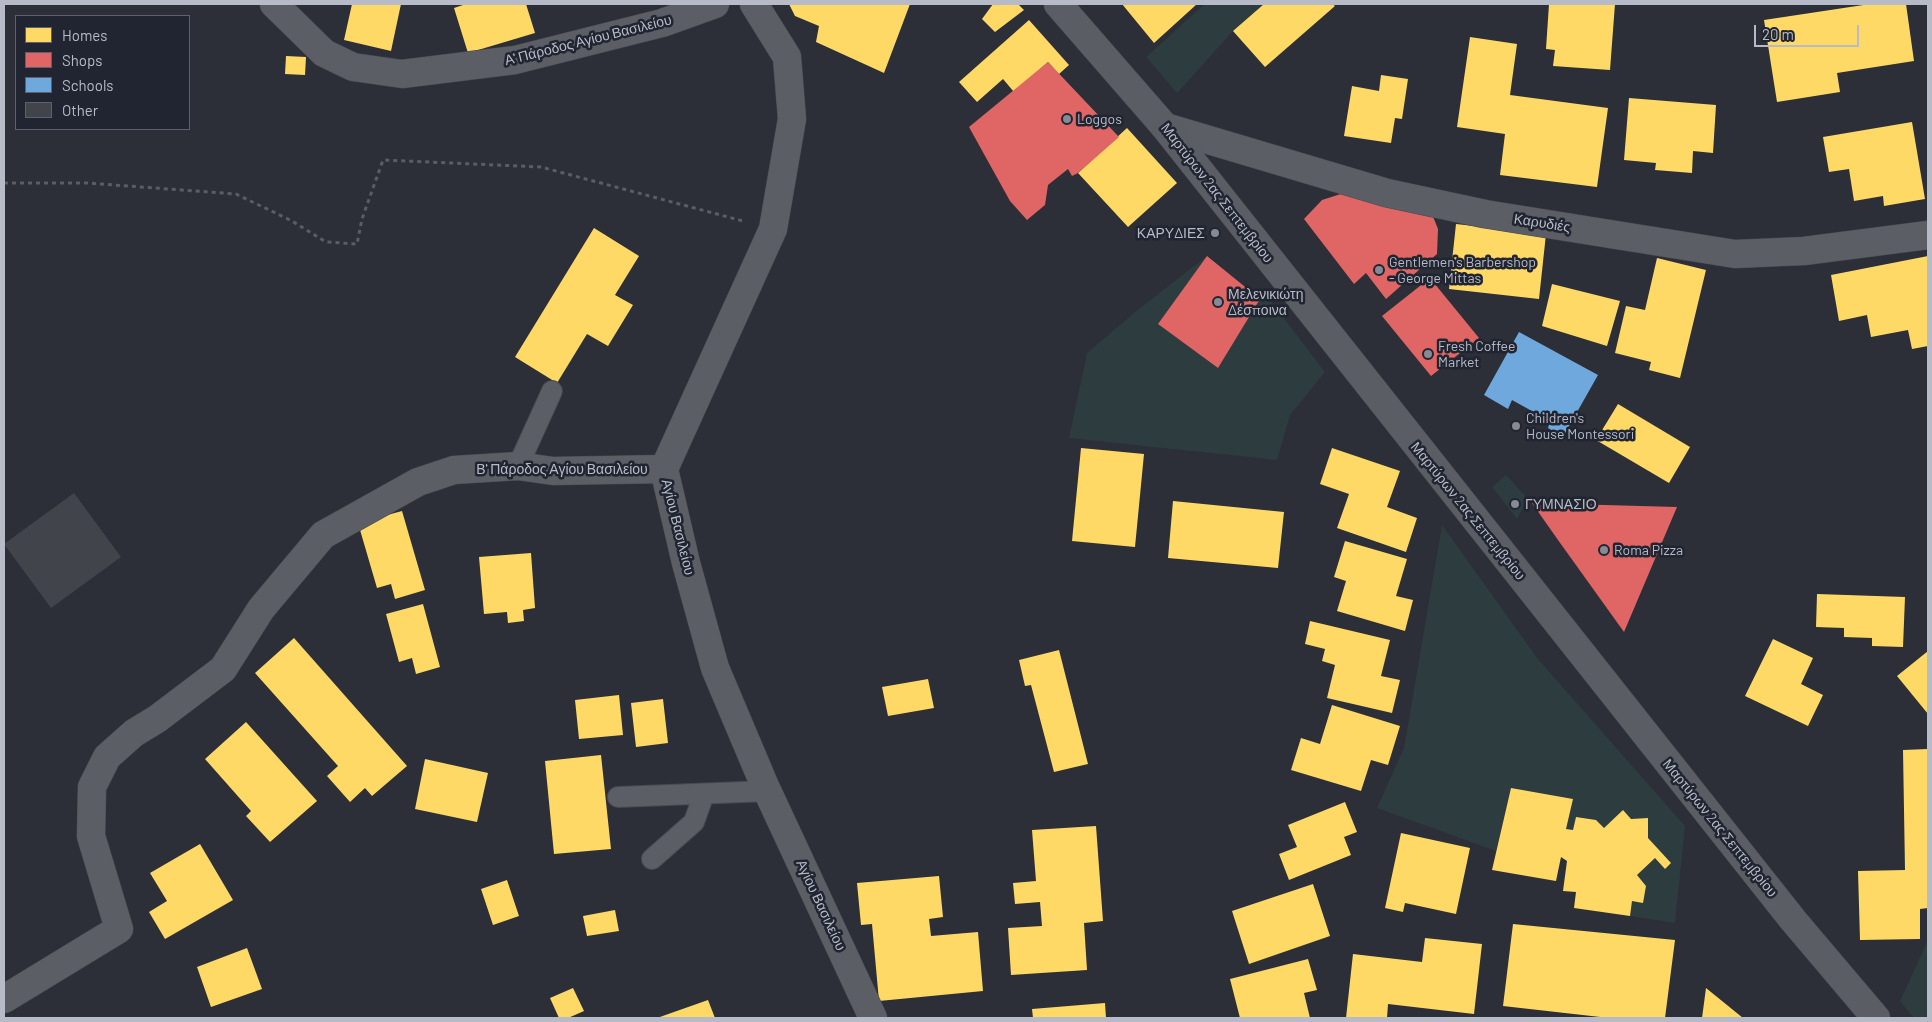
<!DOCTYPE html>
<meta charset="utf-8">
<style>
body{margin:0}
#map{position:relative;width:1932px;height:1022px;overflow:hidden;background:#2c2f37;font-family:Barlow,sans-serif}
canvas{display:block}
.frame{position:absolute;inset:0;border:5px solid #b7bbc7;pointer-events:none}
.legend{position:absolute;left:15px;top:15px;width:175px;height:115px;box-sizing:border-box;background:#202531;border:1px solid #5c616d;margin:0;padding:6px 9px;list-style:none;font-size:15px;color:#b7bbc7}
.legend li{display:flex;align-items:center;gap:10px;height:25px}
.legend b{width:25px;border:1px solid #5c616d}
.scale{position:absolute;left:1754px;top:25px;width:105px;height:22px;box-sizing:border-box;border:2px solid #b7bbc7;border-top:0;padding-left:6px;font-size:15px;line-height:18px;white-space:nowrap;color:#b7bbc7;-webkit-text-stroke:4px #202531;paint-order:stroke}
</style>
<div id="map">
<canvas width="1932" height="1022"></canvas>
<div class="frame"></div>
<ul class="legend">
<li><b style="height:14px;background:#ffd966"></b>Homes</li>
<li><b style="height:14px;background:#e06666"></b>Shops</li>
<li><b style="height:14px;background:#6fa8dc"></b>Schools</li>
<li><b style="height:14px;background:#41444b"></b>Other</li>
</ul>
<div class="scale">20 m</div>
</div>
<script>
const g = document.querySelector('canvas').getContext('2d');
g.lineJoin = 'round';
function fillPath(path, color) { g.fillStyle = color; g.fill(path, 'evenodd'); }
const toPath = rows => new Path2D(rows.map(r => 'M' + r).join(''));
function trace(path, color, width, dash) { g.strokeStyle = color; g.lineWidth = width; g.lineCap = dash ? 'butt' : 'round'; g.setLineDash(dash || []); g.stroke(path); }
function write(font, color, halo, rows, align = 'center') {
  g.font = font + ' Barlow,sans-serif'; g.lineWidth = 5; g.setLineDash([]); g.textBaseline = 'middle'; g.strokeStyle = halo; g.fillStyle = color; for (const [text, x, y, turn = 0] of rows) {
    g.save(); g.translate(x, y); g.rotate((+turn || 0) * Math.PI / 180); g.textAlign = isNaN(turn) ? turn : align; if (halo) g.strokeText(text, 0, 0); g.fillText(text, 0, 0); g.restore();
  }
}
fillPath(toPath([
 [1205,4,1264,4,1233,31,1177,93,1146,57],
 [1207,256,1158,324,1218,368,1260,299,1266,295,1325,372,1290,415,1277,460,1069,438,1087,353,1140,308],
 [1506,475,1528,499,1517,519,1492,487],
 [1442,525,1537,658,1685,826,1675,923,1630,916,1632,901,1643,902,1646,886,1637,875,1655,858,1665,869,1671,864,1648,838,1647,818,1631,819,1623,810,1604,828,1596,820,1576,817,1573,830,1566,829,1573,799,1511,788,1496,851,1377,808,1404,748],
 [1928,940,1928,1018,1914,1018,1900,1001]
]), '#2d3c3f');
fillPath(toPath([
 [352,4,401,4,391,51,344,40],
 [466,4,526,4,535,33,468,53,454,8],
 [789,4,910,4,884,73,816,42,819,26,795,16],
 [993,4,1018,4,1024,10,995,32,982,19],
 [1122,4,1197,4,1154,43],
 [1264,4,1332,4,1335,6,1265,67,1233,31],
 [1549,4,1615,4,1610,70,1553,66,1555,50,1546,49],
 [1870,4,1906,4,1914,61,1837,73,1840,92,1777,102,1764,20],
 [1029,20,1069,65,1059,74,1048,62,1014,92,1003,79,977,102,959,82],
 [1470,37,1517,44,1510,95,1608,108,1597,187,1500,175,1505,134,1457,127],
 [286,56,306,57,305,75,285,74],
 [1381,75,1408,79,1402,119,1395,118,1391,143,1344,136,1352,86,1379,91],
 [1629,98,1716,105,1713,153,1693,151,1692,173,1655,170,1656,163,1624,160],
 [1912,122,1925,199,1884,206,1883,196,1854,201,1849,169,1829,172,1823,137],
 [1127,128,1177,183,1128,227,1078,173],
 [1456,224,1546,234,1539,299,1449,289],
 [594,228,639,256,615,295,633,305,608,346,587,334,557,383,515,357],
 [1928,256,1928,346,1912,349,1908,330,1871,337,1867,315,1839,321,1831,275],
 [1657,258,1706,270,1680,378,1649,370,1651,362,1615,353,1626,306,1645,310],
 [1552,284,1620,301,1607,346,1542,326],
 [1618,404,1690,447,1669,483,1596,440],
 [1081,448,1144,454,1135,547,1072,541],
 [1332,448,1400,471,1387,507,1417,518,1406,552,1337,528,1349,494,1320,484],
 [1173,501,1284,512,1278,568,1168,558],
 [402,511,425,590,395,599,391,584,377,588,358,523],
 [1345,541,1407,559,1396,596,1413,600,1405,631,1337,611,1346,581,1334,577],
 [531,553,535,608,523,610,524,621,508,623,507,612,484,614,479,557],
 [1817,594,1905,597,1903,647,1872,646,1872,638,1844,637,1844,628,1816,627],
 [423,604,440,667,416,674,412,658,399,662,386,614],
 [1310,621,1390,640,1381,676,1400,680,1392,713,1327,698,1335,665,1322,661,1325,649,1305,644],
 [294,638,407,766,372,796,365,788,350,802,327,776,338,766,255,673],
 [1773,639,1813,658,1801,684,1823,695,1808,726,1745,696],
 [1059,650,1088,764,1054,772,1031,685,1025,686,1019,660],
 [1928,651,1928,714,1897,676],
 [928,679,934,708,888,716,882,687],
 [619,695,623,735,579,739,575,700],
 [663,699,668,743,636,747,631,703],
 [1332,705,1400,726,1388,765,1371,760,1361,791,1291,770,1301,738,1320,744],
 [246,722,317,801,270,842,246,816,251,811,205,759],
 [1928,749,1928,908,1920,909,1920,939,1860,940,1858,871,1905,870,1903,750],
 [601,755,611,849,554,854,545,761],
 [425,759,488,773,477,822,415,809],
 [1511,788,1573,799,1566,829,1573,830,1576,817,1596,820,1604,828,1623,810,1631,819,1648,818,1648,838,1671,863,1665,869,1655,858,1637,875,1646,886,1643,903,1632,901,1630,916,1574,908,1576,892,1563,891,1567,861,1561,857,1556,881,1492,870],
 [1345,802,1357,832,1344,837,1351,855,1289,880,1279,854,1297,847,1288,825],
 [1096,826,1103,921,1084,923,1087,970,1011,975,1008,928,1042,926,1040,902,1015,904,1013,883,1036,881,1032,830],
 [1401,833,1470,848,1456,914,1405,903,1403,912,1385,908],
 [200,844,233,900,165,939,149,912,167,901,150,873],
 [939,876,943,917,929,919,931,936,978,932,983,991,879,1001,872,924,861,925,857,883],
 [507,880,519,916,493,925,481,889],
 [1313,884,1330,936,1249,964,1232,911],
 [615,910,619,931,587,936,583,916],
 [1513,924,1675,940,1665,1018,1609,1018,1503,1006],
 [1425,938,1482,944,1474,1014,1388,1004,1387,1018,1346,1018,1353,954,1422,962],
 [247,948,262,989,211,1007,197,967],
 [1308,959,1317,990,1304,993,1310,1018,1240,1018,1230,979],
 [573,988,584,1011,568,1018,559,1018,550,998],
 [1706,988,1743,1018,1702,1018],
 [708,1000,715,1018,657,1018],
 [1105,1003,1106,1018,1033,1018,1032,1009]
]), '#ffd966');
fillPath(toPath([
 [1048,62,1119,137,1078,173,1072,176,1068,169,1048,185,1045,205,1027,220,1010,201,969,127],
 [1347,192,1430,209,1438,229,1437,254,1386,299,1366,273,1354,284,1304,219,1322,200],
 [1207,256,1260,299,1218,368,1158,324],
 [1430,278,1479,338,1431,376,1382,316],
 [1532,503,1677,507,1624,632,1558,540]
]), '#e06666');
fillPath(toPath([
 [1519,332,1598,375,1563,437,1548,428,1550,421,1512,400,1508,409,1484,395]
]), '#6fa8dc');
fillPath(toPath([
 [74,493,121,557,51,608,4,544]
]), '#41444b');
const lane = toPath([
 [518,466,552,391],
 [618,797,768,791],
 [652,859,694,822,704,794]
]);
const street = toPath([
 [274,4,324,53,353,67,402,74,515,60,662,23,715,4],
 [754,4,787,57,792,119,773,229,664,469,686,563,715,668,764,784,873,1018],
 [1165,127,1387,193,1485,214,1735,254,1804,251,1928,235],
 [4,999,119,929,91,836,92,787,107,757,134,733,157,719,223,669,261,609,323,535,418,482,454,470,518,466,553,471,664,469]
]);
const secondary = toPath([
 [1058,4,1165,127,1793,920,1876,1018]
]);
trace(lane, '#484a50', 22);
trace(street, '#484a50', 29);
trace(secondary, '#484a50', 29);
trace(toPath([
 [4,183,87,183,236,194,292,221,326,242,357,244,362,219,383,160,541,167,743,221]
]), '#5a5d63', 3, [4, 4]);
trace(lane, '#5c5e65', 20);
trace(street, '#5c5e65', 28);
trace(secondary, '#5a5d63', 28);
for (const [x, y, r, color] of [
 [1067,119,5,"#868a95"],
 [1215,233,5,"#868a95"],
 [1379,270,5,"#868a95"],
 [1218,302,5,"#868a95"],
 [1428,354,5,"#868a95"],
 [1516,426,5,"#868a95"],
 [1515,504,5,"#868a95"],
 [1604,550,5,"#868a95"]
]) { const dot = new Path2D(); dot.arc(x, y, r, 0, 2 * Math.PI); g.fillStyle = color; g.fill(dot); trace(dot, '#202531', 2); }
write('14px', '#b7bbc7', '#202531', [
 ["Α' Πάροδος Αγίου Βασιλείου",588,40,-14],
 ["Μαρτύρων 2ας Σεπτεμβρίου",1217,193,52],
 ["Καρυδιές",1542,223,9],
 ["Β' Πάροδος Αγίου Βασιλείου",562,469],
 ["Μαρτύρων 2ας Σεπτεμβρίου",1468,511,51],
 ["Αγίου Βασιλείου",678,527,76],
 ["Μαρτύρων 2ας Σεπτεμβρίου",1720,828,51],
 ["Αγίου Βασιλείου",821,905,65]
]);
write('14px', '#b7bbc7', '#202531', [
 ["Loggos",1077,119],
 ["ΚΑΡΥΔΙΕΣ",1205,233,"right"],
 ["Gentlemen's Barbershop",1389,262],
 ["- George Mittas",1389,278],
 ["Μελενικιώτη",1228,294],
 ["Δέσποινα",1228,310],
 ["Fresh Coffee",1438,346],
 ["Market",1438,362],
 ["Children's",1526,418],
 ["House Montessori",1526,434],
 ["ΓΥΜΝΑΣΙΟ",1525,504],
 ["Roma Pizza",1614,550]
], 'left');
</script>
